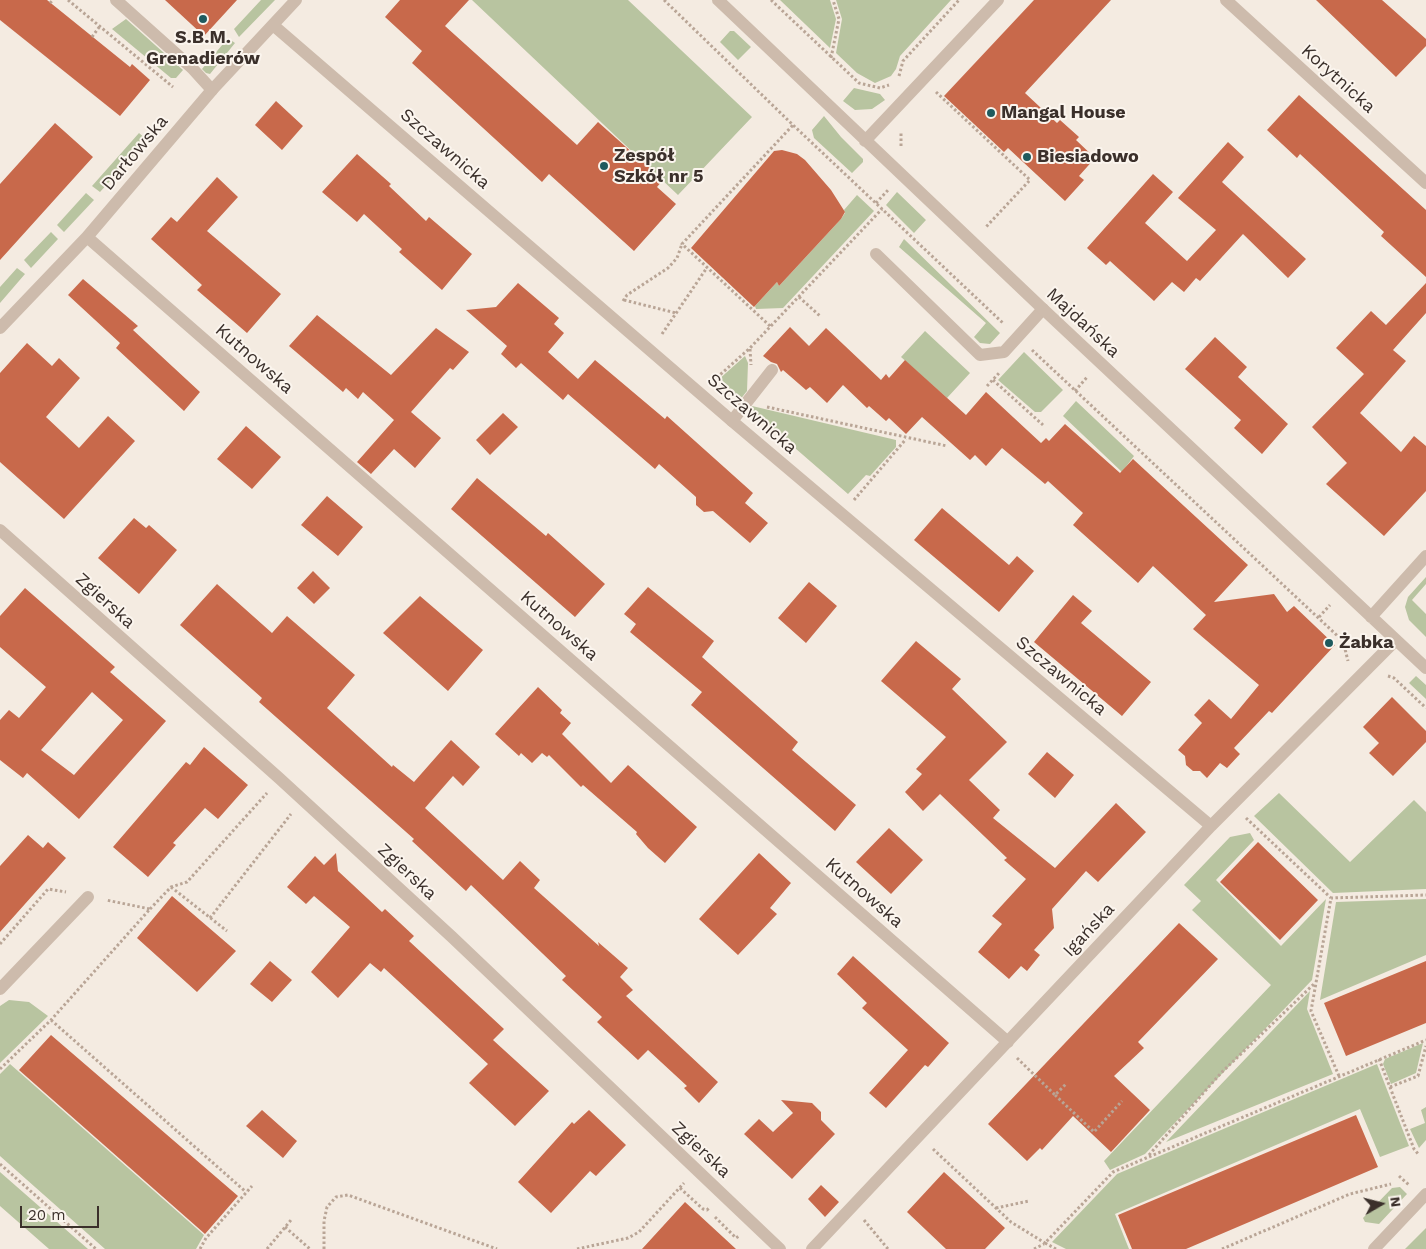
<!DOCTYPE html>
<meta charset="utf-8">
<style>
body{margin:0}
#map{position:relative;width:1426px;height:1249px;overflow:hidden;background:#f4ebe1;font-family:"Work Sans",sans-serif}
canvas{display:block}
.north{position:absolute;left:1356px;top:1179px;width:50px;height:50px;-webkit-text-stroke:4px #fbf5ee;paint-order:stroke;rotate:82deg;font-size:14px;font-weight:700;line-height:20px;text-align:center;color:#3b302b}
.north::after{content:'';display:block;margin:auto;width:18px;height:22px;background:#3b302b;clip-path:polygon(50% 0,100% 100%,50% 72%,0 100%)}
.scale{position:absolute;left:20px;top:1206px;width:79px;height:22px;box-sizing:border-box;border:2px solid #3b302b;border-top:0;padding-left:6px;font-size:15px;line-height:18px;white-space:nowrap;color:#3b302b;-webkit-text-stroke:4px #fbf5ee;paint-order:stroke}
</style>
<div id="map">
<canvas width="1426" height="1249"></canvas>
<div class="north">N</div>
<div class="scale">20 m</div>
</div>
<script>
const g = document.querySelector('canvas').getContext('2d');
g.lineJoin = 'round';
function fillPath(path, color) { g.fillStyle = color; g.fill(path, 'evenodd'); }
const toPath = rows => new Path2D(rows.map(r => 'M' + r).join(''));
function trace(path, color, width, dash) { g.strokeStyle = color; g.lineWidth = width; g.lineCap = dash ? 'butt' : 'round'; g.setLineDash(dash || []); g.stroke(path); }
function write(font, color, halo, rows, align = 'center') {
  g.font = font + ' "Work Sans",sans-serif'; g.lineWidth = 4; g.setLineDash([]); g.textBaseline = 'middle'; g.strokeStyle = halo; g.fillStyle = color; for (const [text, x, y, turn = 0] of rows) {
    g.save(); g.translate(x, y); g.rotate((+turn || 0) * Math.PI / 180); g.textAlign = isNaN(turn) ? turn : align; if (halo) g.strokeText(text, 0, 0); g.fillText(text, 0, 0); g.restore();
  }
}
fillPath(toPath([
 [261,0,275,0,239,37,234,29],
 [472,0,628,0,752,117,678,195],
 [780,0,830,0,836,19,830,48],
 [836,0,951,0,900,56,896,69,891,76,875,83,857,73,836,53,842,19],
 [126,19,183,70,176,78,171,78,112,29],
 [730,31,734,31,751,47,738,60,720,42],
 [228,38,235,43,210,74,206,73,202,69],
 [854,88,880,94,885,100,872,109,855,110,843,101],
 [824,116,841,137,863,159,863,162,852,173,814,138,812,130],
 [139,133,147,140,100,192,92,186],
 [897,192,926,220,914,233,886,205],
 [86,193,94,200,64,232,57,225],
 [857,195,874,211,783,308,756,309,755,306,777,282,779,286,841,219,845,213,844,210],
 [51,232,58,239,31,268,24,260],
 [904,239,1000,333,990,344,980,343,974,337,986,323,899,247],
 [17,268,25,274,0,303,0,287],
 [925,331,970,373,947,398,901,357],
 [1024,352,1063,390,1041,412,1035,412,998,380],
 [745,356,748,363,747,391,739,401,717,381],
 [1076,401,1134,456,1122,472,1063,416],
 [752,406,896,440,896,447,870,476,866,475,848,494,750,409],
 [1426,577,1426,584,1412,600,1426,614,1426,637,1409,620,1405,607,1408,597],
 [1416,676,1426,685,1426,699,1409,683],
 [1279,793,1350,862,1414,800,1426,812,1426,889,1333,893,1254,816],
 [1250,833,1254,840,1216,880,1281,946,1326,899,1312,980,1145,1154,1110,1170,1104,1161,1271,985,1192,910,1201,901,1184,885,1230,837],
 [1426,899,1426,955,1320,1000,1336,902],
 [1310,991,1307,1009,1333,1074,1166,1142],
 [9,1000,29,1002,48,1016,0,1063,0,1006],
 [1423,1043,1416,1073,1391,1084,1383,1064,1385,1059],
 [10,1064,204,1235,196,1249,105,1249,0,1156,0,1074],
 [1377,1064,1409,1146,1380,1157,1360,1109,1115,1214,1129,1249,1066,1249,1052,1242,1117,1174],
 [1426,1107,1426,1140,1419,1148,1410,1129,1425,1123,1421,1110],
 [0,1172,88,1249,49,1249,0,1206],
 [1400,1187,1407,1194,1379,1224,1365,1222,1363,1218,1392,1188],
 [1426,1228,1426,1249,1405,1249]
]), '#b8c4a0');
fillPath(toPath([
 [0,0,47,0,130,67,132,64,150,80,120,116,0,20],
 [165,0,237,0,204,36],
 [400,0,469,0,445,26,577,145,598,122,663,180,657,187,676,204,634,251,549,174,542,182,412,63,422,51,385,17],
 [1034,0,1111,0,1025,93,1057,123,1060,120,1079,137,1076,140,1095,158,1079,176,1084,180,1065,201,1008,148,1004,152,944,96],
 [1316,0,1382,0,1426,39,1426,46,1396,77],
 [1299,95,1426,210,1426,277,1381,236,1384,232,1300,154,1297,158,1267,130],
 [276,101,303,126,282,150,255,125],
 [55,123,93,157,0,260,0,184],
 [1228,142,1244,157,1222,182,1306,259,1288,278,1243,234,1200,281,1196,278,1184,292,1172,282,1154,301,1110,261,1106,265,1087,248,1153,174,1173,192,1145,223,1187,261,1216,230,1178,198],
 [782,150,797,154,805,160,831,190,845,212,841,219,779,286,777,282,754,307,691,248,774,151],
 [357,154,391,184,389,186,426,221,429,217,472,254,442,290,399,252,402,249,364,214,357,222,322,192],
 [217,177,238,197,207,231,281,294,247,333,197,290,202,285,151,239,171,217,177,222],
 [83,279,138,326,133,330,200,392,184,411,116,348,120,343,68,295],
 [518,283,559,318,554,324,564,333,548,352,578,379,595,360,665,419,667,416,753,493,745,503,768,523,750,543,713,511,704,512,696,505,696,497,659,464,655,469,568,394,563,400,521,363,516,368,501,354,507,346,466,310,496,307],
 [1426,283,1426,313,1393,350,1406,361,1360,413,1401,452,1414,436,1426,446,1426,491,1384,536,1326,484,1347,463,1312,427,1364,374,1336,348,1371,311,1386,325],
 [317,315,391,375,436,328,469,352,453,370,450,368,411,412,441,438,415,468,394,449,371,474,357,462,394,420,363,392,358,399,346,388,343,392,289,346],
 [790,327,809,346,826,328,881,380,886,374,889,378,905,360,966,415,986,392,1041,443,1046,438,1049,441,1065,424,1120,473,1133,459,1248,565,1214,602,1274,594,1287,612,1294,606,1335,645,1272,713,1269,711,1234,748,1240,754,1227,768,1220,763,1207,778,1200,771,1193,771,1186,765,1185,756,1178,750,1202,723,1194,715,1209,699,1231,719,1259,685,1193,629,1206,615,1153,566,1138,583,1073,525,1083,513,1048,481,1045,484,1002,448,986,466,975,455,970,460,922,417,906,434,889,418,886,421,869,406,867,408,843,385,827,403,810,387,806,390,783,370,781,372,777,364,771,362,763,356],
 [1215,337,1247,367,1238,377,1288,424,1262,454,1234,428,1241,420,1185,369],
 [27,343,52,366,59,358,80,378,46,417,79,448,108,416,135,441,64,519,0,462,0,373],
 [503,413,518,427,490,455,476,440],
 [246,426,281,457,252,489,217,459],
 [477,478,546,536,548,533,605,584,575,617,451,509],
 [327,496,363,527,338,556,301,525],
 [942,508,1009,565,1017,556,1034,571,999,612,914,540],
 [134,518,146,528,149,525,177,550,139,594,98,558],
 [313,571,330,588,314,604,297,588],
 [809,582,837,606,806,643,778,618],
 [217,584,272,633,287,616,355,675,327,708,392,767,393,765,414,782,451,740,480,767,463,786,453,776,425,808,503,880,520,861,540,880,534,888,599,946,598,942,628,968,620,977,633,990,626,996,718,1082,699,1103,684,1088,687,1086,648,1050,638,1060,597,1022,602,1017,562,980,566,976,471,885,466,891,412,841,414,839,259,702,262,698,180,625],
 [648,587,714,641,702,657,798,742,792,750,856,805,835,831,691,705,702,692,630,632,636,624,624,614],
 [25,588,115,667,110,672,166,721,79,819,27,773,23,778,0,760,0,720,9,710,19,718,46,687,0,647,0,616],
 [92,692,123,720,74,775,41,750],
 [1073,595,1092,611,1081,623,1151,682,1122,716,1034,642],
 [420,596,483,650,448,691,383,633],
 [916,641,961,679,952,689,1007,742,969,780,1000,810,993,818,1055,868,1116,803,1146,832,1098,882,1086,871,1052,909,1054,928,1034,950,1040,955,1027,971,1021,966,1009,979,978,952,1002,924,992,916,1026,879,1004,860,1007,858,940,794,923,811,905,792,922,774,916,769,946,737,881,681],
 [538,687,562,710,560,713,571,723,562,734,611,783,628,765,697,827,665,863,648,848,636,834,637,832,583,785,581,787,549,755,547,757,542,753,532,763,521,753,519,756,495,734],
 [1392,697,1426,731,1426,742,1393,776,1369,753,1379,743,1363,727],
 [204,747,248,785,218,819,205,808,173,843,176,845,148,877,113,847,186,762,190,765],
 [1047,752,1074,775,1055,798,1028,774],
 [889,828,923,860,891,894,856,862],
 [28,835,43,848,48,842,66,858,0,932,0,866],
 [1258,842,1318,900,1280,940,1220,882],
 [336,853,338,871,382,912,385,909,414,936,409,941,504,1029,493,1040,549,1091,515,1126,469,1083,488,1064,384,968,381,972,370,963,338,998,311,972,350,927,314,896,306,904,287,887,315,856,324,865],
 [759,853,791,883,770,908,777,914,738,955,699,919],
 [172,896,236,951,197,992,137,938],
 [1179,923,1218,959,1138,1042,1144,1048,1114,1076,1150,1110,1111,1152,1073,1116,1042,1150,1040,1148,1027,1161,988,1124],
 [853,956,949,1043,928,1067,925,1065,886,1108,869,1093,908,1050,862,1008,867,1003,837,974],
 [270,961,292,980,272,1002,250,984],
 [1426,961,1426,1023,1346,1056,1324,1003],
 [51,1035,238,1196,205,1234,19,1070],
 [781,1100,812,1103,821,1112,821,1120,835,1134,792,1179,744,1134,759,1119,773,1132,793,1113],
 [262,1110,297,1141,283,1158,246,1126],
 [589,1110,626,1145,596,1176,590,1171,551,1213,518,1182,572,1122,574,1124],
 [1356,1115,1378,1167,1186,1249,1132,1249,1118,1215],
 [944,1172,1005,1228,985,1249,946,1249,907,1212],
 [821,1185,839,1202,825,1217,808,1199],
 [685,1202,736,1249,642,1249]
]), '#c8694b');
trace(toPath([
 [68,0,173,87],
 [664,0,793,125,1004,324],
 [771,0,859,83,880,88,889,85],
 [50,3,53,0],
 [92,37,100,26],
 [831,58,839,19,833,0],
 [899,76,903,61,959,0],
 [936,92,1030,180,985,228],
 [901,146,901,132],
 [876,203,889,189],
 [799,297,820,316],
 [624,300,676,313],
 [623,301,627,295,668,268,677,258,682,244],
 [770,326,682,244,793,125],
 [662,334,706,269],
 [750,349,751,365],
 [1032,350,1343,641,1348,661],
 [993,380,1043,425],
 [713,381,750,348,882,209],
 [987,386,1000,372],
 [1075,391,1088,376],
 [767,407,947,446],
 [854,500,906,439],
 [1319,617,1330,605],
 [1388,676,1394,678,1426,708],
 [1246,818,1331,898],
 [171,887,227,931],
 [150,909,171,887,187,882,267,793],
 [210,918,291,814],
 [0,944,48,889,66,892],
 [51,1020,246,1192],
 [1017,1058,1055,1095,1066,1084],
 [1379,1059,1414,1149,1419,1155],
 [0,1069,51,1020,150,909,106,900],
 [1339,1076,1311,1011,1331,898,1426,895],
 [1390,1087,1418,1076,1426,1046],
 [1055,1095,1094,1132,1122,1101],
 [933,1149,1011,1222,1045,1243],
 [1149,1155,1221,1073,1315,983],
 [0,1164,96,1249],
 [1399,1176,1409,1185],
 [680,1188,703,1209,707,1210,710,1207],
 [996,1208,1029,1201],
 [715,1217,736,1238,739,1236],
 [864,1220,888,1249],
 [285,1227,310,1249],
 [200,1249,206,1238,252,1186],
 [267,1249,291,1220],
 [324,1249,324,1221,327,1207,336,1197,348,1195,497,1249],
 [577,1249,628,1238,639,1232,684,1183],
 [1034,1249,1044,1244],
 [1056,1249,1045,1243,1113,1172,1426,1040],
 [1222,1249,1350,1194,1391,1184]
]), '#b9a596', 3, [2.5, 2.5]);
trace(toPath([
 [116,0,192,68,212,90],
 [876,254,980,355,1004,352,1043,309],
 [732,421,772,370]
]), '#cdbbac', 12);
trace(toPath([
 [718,0,1043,309,1426,668],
 [1226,0,1426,183],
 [273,25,732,421,1211,826],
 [865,141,998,0],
 [87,237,1008,1042],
 [0,328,87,237,212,90,296,0],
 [0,530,279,778,452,937,780,1249],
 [1371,617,1426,556],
 [0,989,88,897],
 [812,1249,1211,826,1396,640],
 [1374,1249,1426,1194]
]), '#cdbbac', 12);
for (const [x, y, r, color] of [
 [203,19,5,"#1f5a5e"],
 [991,113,5,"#1f5a5e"],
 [1027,157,5,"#1f5a5e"],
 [604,166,5,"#1f5a5e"],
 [1329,643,5,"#1f5a5e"]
]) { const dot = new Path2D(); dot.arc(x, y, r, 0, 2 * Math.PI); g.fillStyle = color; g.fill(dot); trace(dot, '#fbf5ee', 2); }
write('bold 18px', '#3b302b', '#fbf5ee', [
 ["S.B.M.",203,38,"center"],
 ["Grenadierów",203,59,"center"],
 ["Mangal House",1001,113],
 ["Zespół",614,156],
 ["Szkół nr 5",614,177],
 ["Biesiadowo",1037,157],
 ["Żabka",1339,643]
], 'left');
write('18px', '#3b302b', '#fbf5ee', [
 ["Korytnicka",1338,79,42],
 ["Szczawnicka",445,149,41],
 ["Darłowska",135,153,-50],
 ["Majdańska",1083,323,43],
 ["Kutnowska",254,359,41],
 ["Szczawnicka",752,414,41],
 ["Zgierska",105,601,42],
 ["Kutnowska",559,626,41],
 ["Szczawnicka",1061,676,40],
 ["Zgierska",407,872,43],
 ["Kutnowska",864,893,41],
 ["Igańska",1089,930,-47],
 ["Zgierska",701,1150,43]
]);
</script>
